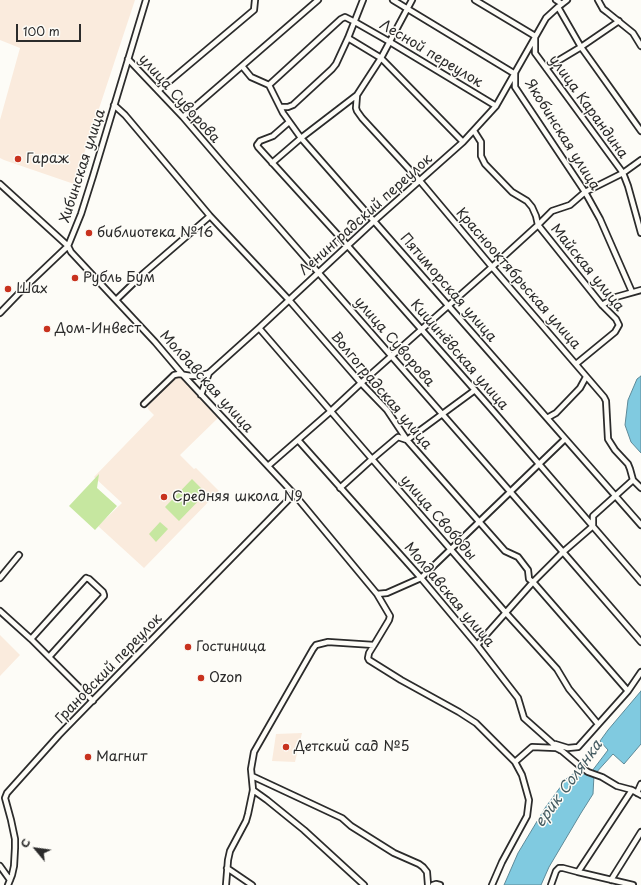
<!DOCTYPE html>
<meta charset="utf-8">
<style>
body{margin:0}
#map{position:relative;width:641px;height:885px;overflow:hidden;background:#fdfcf7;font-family:"Playpen Sans",sans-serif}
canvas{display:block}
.north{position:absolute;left:16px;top:829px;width:40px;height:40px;-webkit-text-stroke:3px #fdfcf7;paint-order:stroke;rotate:299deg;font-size:11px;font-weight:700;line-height:16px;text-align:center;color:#2b2b2b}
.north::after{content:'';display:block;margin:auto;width:14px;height:18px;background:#2b2b2b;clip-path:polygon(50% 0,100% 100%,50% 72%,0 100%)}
.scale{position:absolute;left:16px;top:24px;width:65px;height:18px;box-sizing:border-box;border:2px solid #2b2b2b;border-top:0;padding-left:5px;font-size:12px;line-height:14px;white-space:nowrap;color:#2b2b2b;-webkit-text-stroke:3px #fdfcf7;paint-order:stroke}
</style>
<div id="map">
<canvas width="641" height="885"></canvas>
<div class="north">С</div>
<div class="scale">100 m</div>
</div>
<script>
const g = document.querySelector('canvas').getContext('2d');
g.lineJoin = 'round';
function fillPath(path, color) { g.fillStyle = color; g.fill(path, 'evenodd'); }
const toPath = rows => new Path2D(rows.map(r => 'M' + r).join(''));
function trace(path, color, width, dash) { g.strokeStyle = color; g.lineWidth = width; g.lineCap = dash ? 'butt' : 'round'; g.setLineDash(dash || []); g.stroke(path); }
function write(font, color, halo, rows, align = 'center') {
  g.font = font + ' "Playpen Sans",sans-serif'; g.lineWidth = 3; g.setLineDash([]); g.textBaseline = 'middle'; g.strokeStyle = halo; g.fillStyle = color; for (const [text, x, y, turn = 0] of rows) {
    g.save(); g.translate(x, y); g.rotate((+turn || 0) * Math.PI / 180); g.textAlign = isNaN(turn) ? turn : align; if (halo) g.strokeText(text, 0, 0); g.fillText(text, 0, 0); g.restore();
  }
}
fillPath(toPath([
 [0,0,135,0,74,184,4,160,0,158,0,120,20,48,0,40],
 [176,377,179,377,182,378,218,418,180,455,194,469,196,468,219,491,144,568,98,526,122,503,94,477,154,415,148,409,148,407,149,405,173,380],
 [0,635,20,655,0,676],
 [302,733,295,762,272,761,276,734]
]), '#faebdd');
fillPath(toPath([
 [99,474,97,488,117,506,95,530,69,506],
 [192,479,206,493,179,521,165,507],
 [160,522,168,529,156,542,149,534]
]), '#c6e7a0');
const water = toPath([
 [641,376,641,453,631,442,625,425,628,400,637,379,641,376],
 [641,691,641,744,624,764,613,754,594,775,593,794,581,813,549,867,541,885,504,885,518,853,545,808,567,778,576,772,589,775,608,750,600,741,608,730,641,691]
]);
fillPath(water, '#80cae0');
trace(water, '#5e8a98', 1);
const minor = toPath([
 [393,0,515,74],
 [475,0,535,36,535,53,623,173,628,186,641,233],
 [556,0,562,4],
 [598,0,603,9,607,12,633,33,641,46],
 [558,7,581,47,641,131],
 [348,38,381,58,463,142],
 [128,59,183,117,225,166,563,552,641,642],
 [242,66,251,77,269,85,283,113,301,138,641,525],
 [546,68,581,47,619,21],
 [515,74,515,87,585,192,600,219,632,292],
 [269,85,341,19,345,17,355,22,390,42,496,106],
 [159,90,254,10,255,0],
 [357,95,356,108,357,111,362,118,420,181,492,267,604,397,606,401,608,439,615,450,628,464,630,469,633,480,641,488],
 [114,105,125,115,210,216,289,300,361,383,387,410,407,440,505,551,518,557,528,570,529,579,533,582,628,691],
 [281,107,288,107,293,105,332,69,336,64,348,38,363,0],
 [183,117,318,0],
 [289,122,273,136,260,141,257,145,258,147,347,245,488,405,641,582],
 [474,131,481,142,481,156,485,164,512,192,527,201,532,207,536,216,538,225,602,305,616,319,619,325,615,332,576,364],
 [272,163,301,138,357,95,381,58,412,0],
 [0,184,68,246,71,252,155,342,183,375,294,494,377,594,387,593,421,578,565,439],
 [116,300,144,273,210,216],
 [602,305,616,297,641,290],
 [0,313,26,286,68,246,81,214,93,176,146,0],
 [259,328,372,459,506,613,557,669,569,689,598,724],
 [201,395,209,373],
 [144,404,174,375,179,374,191,376,200,376,209,373,259,328,374,221,463,142,496,106,546,18,558,7,567,0],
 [547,418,556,413,580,388,586,377],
 [298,440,421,578,477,645,518,698,524,718,560,750],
 [268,466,331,411,361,383,492,267,538,225,552,211,570,205,585,192,623,173,641,160],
 [340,488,372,459,398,437,407,440,475,390],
 [0,578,19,555],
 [86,578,89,579,103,592,104,595,104,596,49,657,31,639,86,578],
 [0,611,31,639],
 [374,645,369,653,368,658,369,660,401,680,459,712,476,723,515,762,522,775,529,800,527,816,502,862,492,885],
 [477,645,533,582,563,552,593,526,593,516,633,480],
 [49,657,93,701],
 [555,744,568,748,578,747,628,691,641,672],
 [515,762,532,747,556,748,562,751,581,767,588,772,602,777,617,786,632,790,641,795],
 [252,776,342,818,351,826,394,853,419,864,423,867,427,872,428,885],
 [253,790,267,800,304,830,364,885],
 [637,793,641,784],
 [0,866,10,880],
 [227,868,252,885],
 [578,872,633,885],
 [611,880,641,832],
 [8,885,12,875,14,866,15,848,15,839,11,820,5,798,7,793,59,735,294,494],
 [226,885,228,860,230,851,246,821,248,814,253,790,251,769,254,752,313,649,316,645,328,642,374,645,389,620,390,616,377,594],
 [433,885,436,884,440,885],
 [551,885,556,871,559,868,563,868,578,872,632,790]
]);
trace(minor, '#2b2b2b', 8);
trace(minor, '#fdfcf7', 4.5);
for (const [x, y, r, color] of [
 [18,159,4,"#c8321e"],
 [89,233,4,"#c8321e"],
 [75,278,4,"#c8321e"],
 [8,289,4,"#c8321e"],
 [47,329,4,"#c8321e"],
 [164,497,4,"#c8321e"],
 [188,647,4,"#c8321e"],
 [201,678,4,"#c8321e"],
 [286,747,4,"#c8321e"],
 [88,757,4,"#c8321e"]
]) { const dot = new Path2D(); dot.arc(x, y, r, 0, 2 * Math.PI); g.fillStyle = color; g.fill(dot); trace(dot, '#fdfcf7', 1.5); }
write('14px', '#2b2b2b', '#fdfcf7', [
 ["Лесной переулок",431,54,31],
 ["улица Суворова",179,99,48],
 ["улица Карандина",588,107,54],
 ["Якобинская улица",562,135,58],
 ["Хибинская улица",83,166,-72],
 ["Ленинградский переулок",366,215,-42],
 ["Майская улица",587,268,51],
 ["Краснооктябрьская улица",518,279,49],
 ["Пятиморская улица",448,288,49],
 ["улица Суворова",394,342,49],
 ["Кишинёвская улица",459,355,49],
 ["Молдавская улица",206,382,48],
 ["Волгоградская улица",381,391,50],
 ["улица Свободы",438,518,49],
 ["Молдавская улица",449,595,50],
 ["Грановский переулок",109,669,-46]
]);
write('14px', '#2b2b2b', '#fdfcf7', [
 ["Гараж",26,159],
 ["библиотека №16",97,233],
 ["Рубль Бум",83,278],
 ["Шах",16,289],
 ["Дом-Инвест",55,329],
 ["Средняя школа N9",172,497],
 ["Гостиница",196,647],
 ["Ozon",209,678],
 ["Детский сад №5",294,747],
 ["Магнит",96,757]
], 'left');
write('italic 15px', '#445b61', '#fdfcf7', [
 ["ерик Солянка",569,784,-54]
]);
</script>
